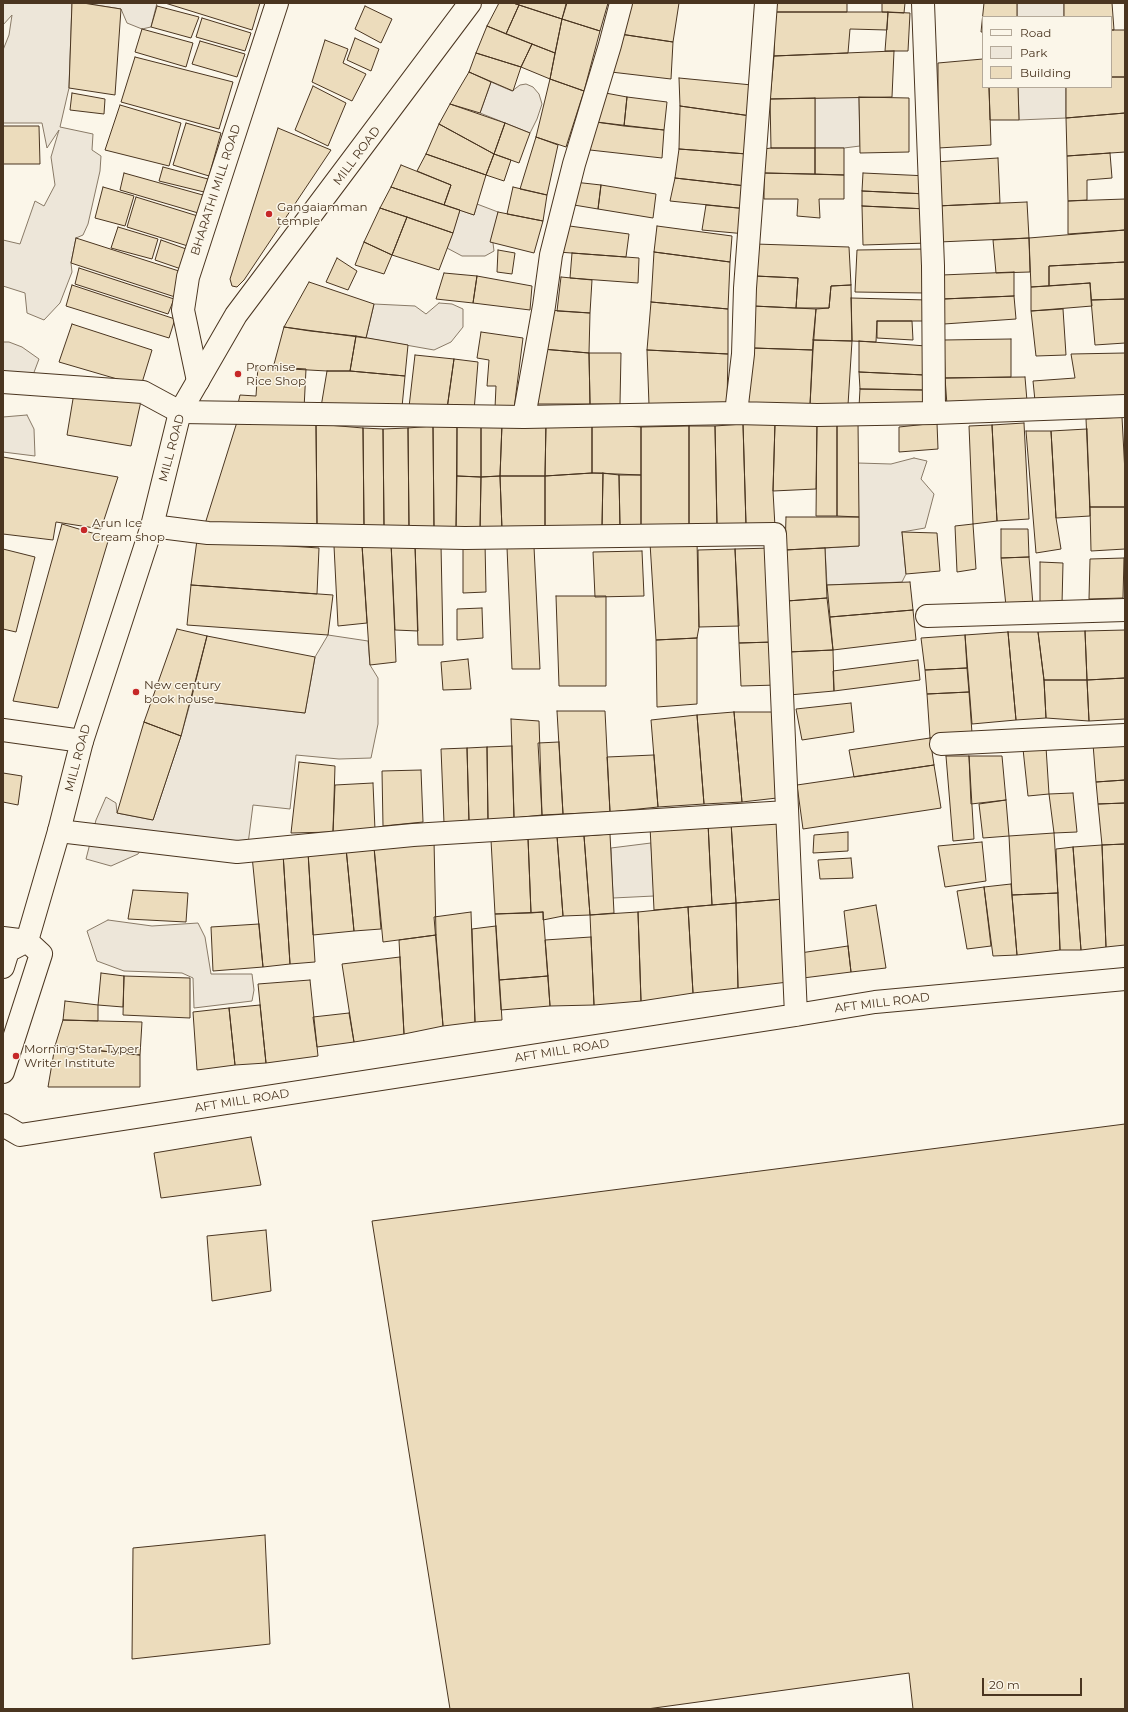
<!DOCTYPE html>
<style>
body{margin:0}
#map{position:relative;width:1128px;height:1712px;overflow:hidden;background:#fbf6e9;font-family:Montserrat,sans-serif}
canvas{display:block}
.frame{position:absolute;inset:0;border:4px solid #4a3520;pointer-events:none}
.legend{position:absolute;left:982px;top:16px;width:130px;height:72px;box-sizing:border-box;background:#fbf6e9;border:1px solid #b4a999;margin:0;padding:5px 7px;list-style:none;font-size:12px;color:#4a3520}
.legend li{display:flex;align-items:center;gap:8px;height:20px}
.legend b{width:20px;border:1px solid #b4a999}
.scale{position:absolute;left:982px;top:1678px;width:100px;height:18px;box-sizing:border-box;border:2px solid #4a3520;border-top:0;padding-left:5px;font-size:12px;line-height:14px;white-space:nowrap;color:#4a3520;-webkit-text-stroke:3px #fbf6e9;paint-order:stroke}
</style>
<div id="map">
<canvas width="1128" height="1712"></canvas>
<div class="frame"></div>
<ul class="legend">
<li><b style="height:5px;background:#fbf6e9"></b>Road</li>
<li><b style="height:11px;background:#ede6d9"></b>Park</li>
<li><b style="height:11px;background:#ecdcbc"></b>Building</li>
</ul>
<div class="scale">20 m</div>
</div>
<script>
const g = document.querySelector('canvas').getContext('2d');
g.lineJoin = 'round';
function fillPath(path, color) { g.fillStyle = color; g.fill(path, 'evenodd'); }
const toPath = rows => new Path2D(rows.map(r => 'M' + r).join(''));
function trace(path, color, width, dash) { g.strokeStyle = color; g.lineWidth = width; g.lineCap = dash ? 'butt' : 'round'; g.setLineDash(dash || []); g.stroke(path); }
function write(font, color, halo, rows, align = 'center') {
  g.font = font + ' Montserrat,sans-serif'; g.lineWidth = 3; g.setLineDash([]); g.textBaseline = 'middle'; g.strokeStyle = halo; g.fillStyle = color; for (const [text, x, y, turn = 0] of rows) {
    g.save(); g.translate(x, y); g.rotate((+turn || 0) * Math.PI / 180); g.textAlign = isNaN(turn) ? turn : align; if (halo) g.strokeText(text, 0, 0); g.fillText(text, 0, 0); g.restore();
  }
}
const green = toPath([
 [3,3,72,3,69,88,60,127,93,134,92,150,101,156,100,171,88,224,83,235,76,238,71,263,72,272,60,303,44,320,27,313,25,293,3,286,3,240,20,244,35,201,44,206,55,185,51,157,59,130,47,148,42,123,3,123,3,50,9,35,12,15,3,25,3,3],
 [83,3,157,3,151,27,142,29,127,23,121,9,83,3],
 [1017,3,1064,3,1064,17,1017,17,1017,3],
 [491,82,512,91,520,85,526,84,533,87,539,94,542,104,537,119,530,133,480,113,491,82],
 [1018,87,1066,87,1066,118,1019,120,1018,87],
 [859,97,860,146,844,148,815,148,815,98,859,97],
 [477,204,498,212,493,243,494,251,485,256,462,256,447,248,460,210,474,215,477,204],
 [439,303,452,304,463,309,463,327,451,342,434,350,366,338,374,304,415,306,426,314,439,303],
 [3,342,9,342,22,347,39,359,33,375,3,372,3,342],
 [27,415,34,429,35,456,3,452,3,417,27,415],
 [914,458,927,461,921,479,934,494,925,528,902,532,906,574,902,582,827,585,825,548,859,546,858,463,891,464,914,458],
 [328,635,368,641,370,665,378,678,378,724,371,758,339,759,296,755,290,809,253,805,248,844,152,834,138,854,111,866,86,859,96,820,106,797,116,803,117,813,153,820,181,736,191,700,305,713,315,657,328,635],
 [651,843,654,896,613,898,611,848,651,843],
 [108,920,152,926,198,923,205,937,211,974,252,974,254,990,252,1001,194,1008,193,978,182,973,124,971,97,961,87,931,108,920]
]);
fillPath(green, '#ede6d9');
trace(green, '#887966', 1);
const building = toPath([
 [72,3,83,3,121,9,115,95,69,88,72,3],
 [165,3,260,3,252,30,165,3],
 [499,3,513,3,519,5,506,34,487,26,499,3],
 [513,3,564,3,566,4,562,19,513,3],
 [567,3,608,3,600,31,562,19,567,3],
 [627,3,679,3,673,42,620,34,627,3],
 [775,3,847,3,847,12,775,12,775,3],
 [882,3,905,3,904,13,882,12,882,3],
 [984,3,1017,3,1017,17,983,17,983,32,981,32,984,3],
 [1064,3,1112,3,1114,30,1111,30,1111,17,1064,17,1064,3],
 [519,5,562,19,555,53,506,34,519,5],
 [157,6,199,17,191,38,151,27,157,6],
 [365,6,392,19,381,43,355,29,365,6],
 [775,12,888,12,887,30,850,29,848,53,774,56,775,12],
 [888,12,910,13,908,51,885,51,888,12],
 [202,18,251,33,245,51,196,37,202,18],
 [562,19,600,31,584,91,550,79,562,19],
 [487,26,532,44,521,67,476,53,487,26],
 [142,29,193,43,186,67,135,52,142,29],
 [1111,30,1125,30,1125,77,1111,77,1111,30],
 [620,34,673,42,671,79,611,72,620,34],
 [355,38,379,49,371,71,347,60,355,38],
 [325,40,348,49,343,63,366,74,352,101,312,82,325,40],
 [200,41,245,54,237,77,192,64,200,41],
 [532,44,555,53,550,79,521,67,532,44],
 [894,51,892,97,770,99,774,56,894,51],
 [476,53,521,67,513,91,469,72,476,53],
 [135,57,233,82,219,129,121,102,135,57],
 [983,59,983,87,989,87,991,145,938,148,938,63,983,59],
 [469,72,491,82,480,113,450,104,469,72],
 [1111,77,1125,77,1125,113,1066,118,1066,87,1111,87,1111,77],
 [679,78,752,85,751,116,680,106,679,78],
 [550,79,584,91,566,147,536,137,550,79],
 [313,86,346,103,328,146,295,130,313,86],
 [989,87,1018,87,1019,120,990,120,989,87],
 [600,92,627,97,624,126,596,122,600,92],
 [72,93,105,99,104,114,70,110,72,93],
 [627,97,667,102,664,130,624,126,627,97],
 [859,97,909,98,909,152,860,153,859,97],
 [815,98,815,148,771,148,770,99,815,98],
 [450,104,505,123,494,154,439,124,450,104],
 [120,105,181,123,169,166,105,150,120,105],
 [680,106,751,116,747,154,679,149,680,106],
 [1125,113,1125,152,1067,156,1066,118,1125,113],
 [596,122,664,130,662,158,590,150,596,122],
 [186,123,221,133,209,176,173,165,186,123],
 [505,123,530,133,519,163,494,154,505,123],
 [439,124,494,154,486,175,426,154,439,124],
 [3,126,39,126,40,164,3,164,3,126],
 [278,128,331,150,244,280,237,287,232,286,230,279,278,128],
 [536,137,558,145,547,195,520,189,536,137],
 [771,148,815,148,815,174,764,173,764,149,771,148],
 [815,148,844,148,844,175,815,174,815,148],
 [679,149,747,154,746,186,675,178,679,149],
 [1110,153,1112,178,1087,180,1087,200,1068,201,1067,156,1110,153],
 [426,154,486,175,474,215,444,205,451,185,417,171,426,154],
 [494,154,511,160,504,181,486,175,494,154],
 [998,158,1000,203,937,206,935,162,998,158],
 [401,165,451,185,444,205,391,187,401,165],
 [163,167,208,179,204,192,159,181,163,167],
 [124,173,210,197,205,215,120,190,124,173],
 [764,173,844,175,844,199,819,199,820,218,797,216,798,199,764,199,764,173],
 [863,173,928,176,927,194,862,191,863,173],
 [675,178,746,186,748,209,670,201,675,178],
 [574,182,601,185,598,209,568,204,574,182],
 [601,185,656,194,653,218,598,209,601,185],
 [103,187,134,196,125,226,95,218,103,187],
 [391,187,460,210,453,233,380,208,391,187],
 [513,187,547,195,543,221,507,214,513,187],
 [862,191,927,194,927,209,862,206,862,191],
 [136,197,201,217,191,247,127,227,136,197],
 [1125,199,1125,230,1068,234,1068,201,1125,199],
 [1027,202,1029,238,939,242,937,206,1027,202],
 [706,205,748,209,746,234,702,230,706,205],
 [862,206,927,209,928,243,863,245,862,206],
 [380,208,407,217,392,255,364,242,380,208],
 [498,212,543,221,534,253,490,242,498,212],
 [407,217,453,233,439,270,392,255,407,217],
 [562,225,629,234,626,257,558,252,562,225],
 [657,226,732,236,730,262,654,252,657,226],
 [118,227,158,239,152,259,111,248,118,227],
 [1125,230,1125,262,1049,266,1049,286,1031,287,1029,238,1125,230],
 [76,238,182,272,175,297,71,263,76,238],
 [1029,238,1030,272,996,273,993,240,1029,238],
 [161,240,189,250,184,270,155,260,161,240],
 [364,242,392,255,384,274,355,265,364,242],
 [755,244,849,247,851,285,831,286,829,308,796,308,798,278,755,276,755,244],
 [926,249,926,293,855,292,857,250,926,249],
 [498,250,515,253,512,274,497,272,498,250],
 [654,252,730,262,728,309,651,302,654,252],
 [572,253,639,258,638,283,570,278,572,253],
 [337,258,357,271,348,290,326,282,337,258],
 [1125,262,1125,299,1091,300,1090,283,1049,286,1049,266,1125,262],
 [79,268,174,299,168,314,75,284,79,268],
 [1014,272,1014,296,943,299,942,275,1014,272],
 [444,273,477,276,473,303,436,299,444,273],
 [477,276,532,286,530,310,473,303,477,276],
 [755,276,798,278,796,308,753,306,755,276],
 [561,277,592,280,590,313,557,311,561,277],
 [309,282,374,304,366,338,284,327,309,282],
 [1090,283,1092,306,1031,311,1031,287,1090,283],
 [72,285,175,319,169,338,66,306,72,285],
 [851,285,852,341,813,340,816,309,829,308,831,286,851,285],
 [1014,296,1016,319,944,324,943,299,1014,296],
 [851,298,927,300,926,321,877,321,876,342,852,341,851,298],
 [1125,299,1125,343,1095,345,1091,300,1125,299],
 [651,302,728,309,728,354,647,350,651,302],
 [753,306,816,309,813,350,753,348,753,306],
 [1063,309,1066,355,1036,356,1031,311,1063,309],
 [548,310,590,313,589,353,542,349,548,310],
 [877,321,912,321,913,340,877,338,877,321],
 [72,324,152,350,141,386,59,362,72,324],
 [284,327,310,331,356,336,350,371,327,371,273,368,284,327],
 [481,332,523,338,514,409,495,408,496,386,487,386,489,360,477,358,481,332],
 [356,336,408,345,405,376,350,371,356,336],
 [1011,339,1011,377,945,378,944,340,1011,339],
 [813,340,852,341,848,405,810,405,813,340],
 [859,341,926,346,925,375,859,372,859,341],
 [753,348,813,350,810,405,744,403,753,348],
 [542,349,589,353,590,404,534,404,542,349],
 [647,350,728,354,727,404,649,405,647,350],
 [589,353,621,353,620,404,590,404,589,353],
 [1125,353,1125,398,1035,401,1033,381,1075,378,1071,354,1125,353],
 [415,355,454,359,447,409,409,407,415,355],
 [454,359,478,362,474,411,447,409,454,359],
 [258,366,306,369,304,409,237,408,240,395,256,396,258,366],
 [327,371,350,371,405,376,402,407,321,407,327,371],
 [859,372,925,375,924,390,860,389,859,372],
 [1025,377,1027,401,947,405,945,378,1025,377],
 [75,387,143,392,131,446,67,435,75,387],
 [860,389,924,390,924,407,859,407,860,389],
 [1122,417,1125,473,1125,507,1090,507,1086,419,1122,417],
 [837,421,858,421,859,517,837,516,837,421],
 [837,421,837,516,816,516,817,422,837,421],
 [237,422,316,424,317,525,205,524,237,422],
 [817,422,816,489,773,491,775,423,817,422],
 [546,423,592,424,592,473,545,476,546,423],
 [546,423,545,476,500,476,502,424,546,423],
 [775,423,773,491,775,527,746,525,743,424,775,423],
 [937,423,938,449,899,452,899,427,937,423],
 [1024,423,1029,519,997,521,992,425,1024,423],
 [316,424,363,428,364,526,317,525,316,424],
 [502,424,500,476,481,477,481,425,502,424],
 [592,424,641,427,641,475,592,473,592,424],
 [743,424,746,525,717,526,715,426,743,424],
 [481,425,481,477,457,476,457,426,481,425],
 [992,425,997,521,973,524,969,426,992,425],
 [433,426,434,529,409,528,408,428,433,426],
 [433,426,457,426,456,530,434,529,433,426],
 [689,426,715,426,717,526,689,527,689,426],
 [689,426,689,527,641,526,641,427,689,426],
 [363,428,383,429,384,526,364,526,363,428],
 [408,428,409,528,384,526,383,429,408,428],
 [1087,429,1090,516,1056,518,1051,431,1087,429],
 [1026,431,1051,431,1056,518,1061,549,1036,553,1026,431],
 [3,457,118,477,101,529,56,522,53,540,3,534,3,457],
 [592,473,603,473,602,528,545,529,545,476,592,473],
 [603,473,619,475,620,528,602,528,603,473],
 [619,475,641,475,641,526,620,528,619,475],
 [457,476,481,477,480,532,456,530,457,476],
 [500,476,545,476,545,529,502,530,500,476],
 [500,476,502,530,480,532,481,477,500,476],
 [1090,507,1125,507,1125,549,1091,551,1090,507],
 [786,517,859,517,859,546,785,550,786,517],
 [62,524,109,538,58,708,13,701,62,524],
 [973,524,976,569,957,572,955,526,973,524],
 [1001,529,1028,529,1029,557,1001,558,1001,529],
 [902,532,937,533,940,571,906,574,902,532],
 [197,540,319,548,317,594,191,585,197,540],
 [697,541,699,627,697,638,656,640,650,543,697,541],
 [391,542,396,662,370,665,362,545,391,542],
 [391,542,415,545,418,631,395,630,391,542],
 [463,543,485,543,486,592,463,593,463,543],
 [362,545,367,623,338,626,334,546,362,545],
 [415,545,441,545,443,645,418,645,415,545],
 [507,547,534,547,540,669,512,669,507,547],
 [772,548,774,642,739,643,735,549,772,548],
 [825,548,827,598,787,601,785,550,825,548],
 [3,549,35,557,16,632,3,629,3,549],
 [735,549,739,626,699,627,698,550,735,549],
 [642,551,644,596,595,597,593,552,642,551],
 [1029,557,1033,605,1006,606,1001,558,1029,557],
 [1124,558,1123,598,1089,599,1090,559,1124,558],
 [1040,562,1063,563,1062,604,1040,605,1040,562],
 [910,582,913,610,830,617,827,585,910,582],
 [191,585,333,595,328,635,187,625,191,585],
 [556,596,606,596,606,686,559,686,556,596],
 [827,598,833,650,788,652,787,601,827,598],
 [482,608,483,638,457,640,457,609,482,608],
 [913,610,916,640,833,650,830,617,913,610],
 [177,629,207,636,181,736,144,722,177,629],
 [1125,630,1125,678,1087,680,1085,631,1125,630],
 [1085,631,1087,680,1044,680,1038,632,1085,631],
 [1008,632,1038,632,1044,680,1046,718,1016,720,1008,632],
 [1008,632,1016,720,972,724,965,635,1008,632],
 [965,635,967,668,925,670,921,638,965,635],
 [207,636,315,657,305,713,191,700,207,636],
 [697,638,697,704,657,707,656,640,697,638],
 [774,642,778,685,741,686,739,643,774,642],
 [833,650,834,691,789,695,788,652,833,650],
 [468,659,471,689,443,690,441,662,468,659],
 [918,660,920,680,834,691,833,671,918,660],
 [967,668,969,692,927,694,925,670,967,668],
 [1125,678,1125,719,1089,721,1087,680,1125,678],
 [1044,680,1087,680,1089,721,1046,718,1044,680],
 [969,692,972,733,930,738,927,694,969,692],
 [851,703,854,732,802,740,796,709,851,703],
 [557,711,605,711,610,812,563,814,557,711],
 [734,712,742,802,704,804,697,715,734,712],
 [734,712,774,712,777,798,742,802,734,712],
 [697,715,704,804,658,807,651,720,697,715],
 [511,719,539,721,542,815,514,818,511,719],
 [144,722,181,736,153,820,117,813,144,722],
 [930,738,934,765,854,777,849,750,930,738],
 [559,742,563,814,542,815,538,743,559,742],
 [1125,743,1125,780,1096,782,1093,744,1125,743],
 [512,746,514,818,488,821,487,747,512,746],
 [487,747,488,821,469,822,467,748,487,747],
 [1046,747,1049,794,1028,796,1023,749,1046,747],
 [467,748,469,822,444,823,441,749,467,748],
 [654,755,658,807,610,812,607,757,654,755],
 [946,756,969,756,974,839,953,841,946,756],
 [969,756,1002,756,1006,800,971,804,969,756],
 [299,762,335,766,333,832,291,833,299,762],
 [934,765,941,808,803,829,797,785,934,765],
 [421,770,423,822,383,826,382,771,421,770],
 [3,773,22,776,18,805,3,802,3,773],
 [1125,780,1125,803,1098,804,1096,782,1125,780],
 [373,783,375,830,333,832,335,785,373,783],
 [1073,793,1077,832,1054,833,1049,794,1073,793],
 [1006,800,1009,836,983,838,979,804,1006,800],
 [1125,803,1125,844,1102,845,1098,804,1125,803],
 [780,821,784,899,736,903,731,822,780,821],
 [731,822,736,903,712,905,708,823,731,822],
 [708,823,712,905,654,910,650,826,708,823],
 [848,832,848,851,813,853,814,835,848,832],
 [1054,833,1058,893,1012,895,1009,836,1054,833],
 [610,834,614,913,590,915,584,836,610,834],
 [557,836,584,836,590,915,563,916,557,836],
 [557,836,563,916,543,920,543,912,531,913,528,838,557,836],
 [528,838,531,913,495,914,491,840,528,838],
 [434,840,436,935,383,942,374,847,434,840],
 [982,842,986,881,945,887,938,846,982,842],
 [1125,844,1125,945,1106,947,1102,845,1125,844],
 [1102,845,1106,947,1081,950,1073,847,1102,845],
 [374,847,381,929,354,931,346,848,374,847],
 [1073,847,1081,950,1060,950,1056,849,1073,847],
 [346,848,354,931,313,935,308,852,346,848],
 [308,852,315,962,290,964,283,853,308,852],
 [283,853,290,964,263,967,252,856,283,853],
 [851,858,853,878,820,879,818,860,851,858],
 [1011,884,1017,955,993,956,984,887,1011,884],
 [984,887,991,946,967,949,957,891,984,887],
 [133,890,188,893,186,922,128,919,133,890],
 [1058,893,1060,950,1017,955,1012,895,1058,893],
 [784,899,788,982,738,988,736,903,784,899],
 [736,903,738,988,693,993,688,907,736,903],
 [876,905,886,968,851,972,844,911,876,905],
 [688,907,693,993,641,1001,638,912,688,907],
 [471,912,475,1022,443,1026,434,917,471,912],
 [543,912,548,976,499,980,495,914,543,912],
 [638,912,641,1001,594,1005,590,915,638,912],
 [259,924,263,967,213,971,211,927,259,924],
 [496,926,502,1020,475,1022,472,929,496,926],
 [436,935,443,1026,404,1034,399,940,436,935],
 [591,937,594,1005,550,1006,545,940,591,937],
 [848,946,851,972,803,978,800,953,848,946],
 [400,957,404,1034,354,1042,342,964,400,957],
 [101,973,124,976,123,1007,98,1005,101,973],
 [124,976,190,978,190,1018,123,1015,124,976],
 [548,976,550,1006,501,1010,499,980,548,976],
 [310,980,318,1056,266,1063,258,984,310,980],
 [65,1001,98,1005,98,1021,63,1020,65,1001],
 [260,1005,266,1063,235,1065,229,1008,260,1005],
 [229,1008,235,1065,197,1070,193,1012,229,1008],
 [349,1013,354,1042,317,1047,313,1017,349,1013],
 [63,1020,142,1022,140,1055,55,1046,63,1020],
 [55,1046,140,1055,140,1087,48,1087,55,1046],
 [1125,1124,1125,1709,913,1709,909,1673,647,1709,450,1709,372,1221,1125,1124],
 [251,1137,261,1185,161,1198,154,1153,251,1137],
 [266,1230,271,1291,212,1301,207,1236,266,1230],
 [265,1535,270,1644,132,1659,133,1548,265,1535]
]);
fillPath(building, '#ecdcbc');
trace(building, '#4a3520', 1);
const minor = toPath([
 [923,3,933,266,934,413],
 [198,381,183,310,188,277,277,3],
 [3,382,143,392,180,412,524,417,736,413,817,415,934,413,1125,406],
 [736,413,743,354,745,288,766,3],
 [524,417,544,306,551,255,574,164,610,45,621,3],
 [152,526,208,533,465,538,775,534,796,1015],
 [927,616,1125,610],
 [3,730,82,741],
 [941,744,1125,735],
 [59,831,237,852,413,835,787,812],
 [3,938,27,941],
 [3,1125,20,1135,796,1015,875,1002,1125,979]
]);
const major = toPath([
 [3,967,8,951,27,941,59,831,82,741,152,526,180,412,236,315,470,3],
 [3,1072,41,954,27,941]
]);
trace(minor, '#4a3520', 24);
trace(major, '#4a3520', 24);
trace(minor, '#fbf6e9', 22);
trace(major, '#fbf6e9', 22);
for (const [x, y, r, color] of [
 [269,214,4,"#c62828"],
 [238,374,4,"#c62828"],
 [84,530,4,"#c62828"],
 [136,692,4,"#c62828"],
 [16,1056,4,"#c62828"]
]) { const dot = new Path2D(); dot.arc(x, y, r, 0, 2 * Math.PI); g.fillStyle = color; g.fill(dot); trace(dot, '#fbf6e9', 1.5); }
write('12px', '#4a3520', '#fbf6e9', [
 ["MILL ROAD",357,156,-53],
 ["BHARATHI MILL ROAD",216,190,-72],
 ["MILL ROAD",172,448,-75],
 ["MILL ROAD",78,758,-75],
 ["AFT MILL ROAD",882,1003,-7],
 ["AFT MILL ROAD",562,1051,-9],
 ["AFT MILL ROAD",242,1101,-9]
]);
write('12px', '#4a3520', '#fbf6e9', [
 ["Gangaiamman",277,207],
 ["temple",277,221],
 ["Promise",246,367],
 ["Rice Shop",246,381],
 ["Arun Ice",92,523],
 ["Cream shop",92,537],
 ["New century",144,685],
 ["book house",144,699],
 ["Morning Star Typer",24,1049],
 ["Writer Institute",24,1063]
], 'left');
</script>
